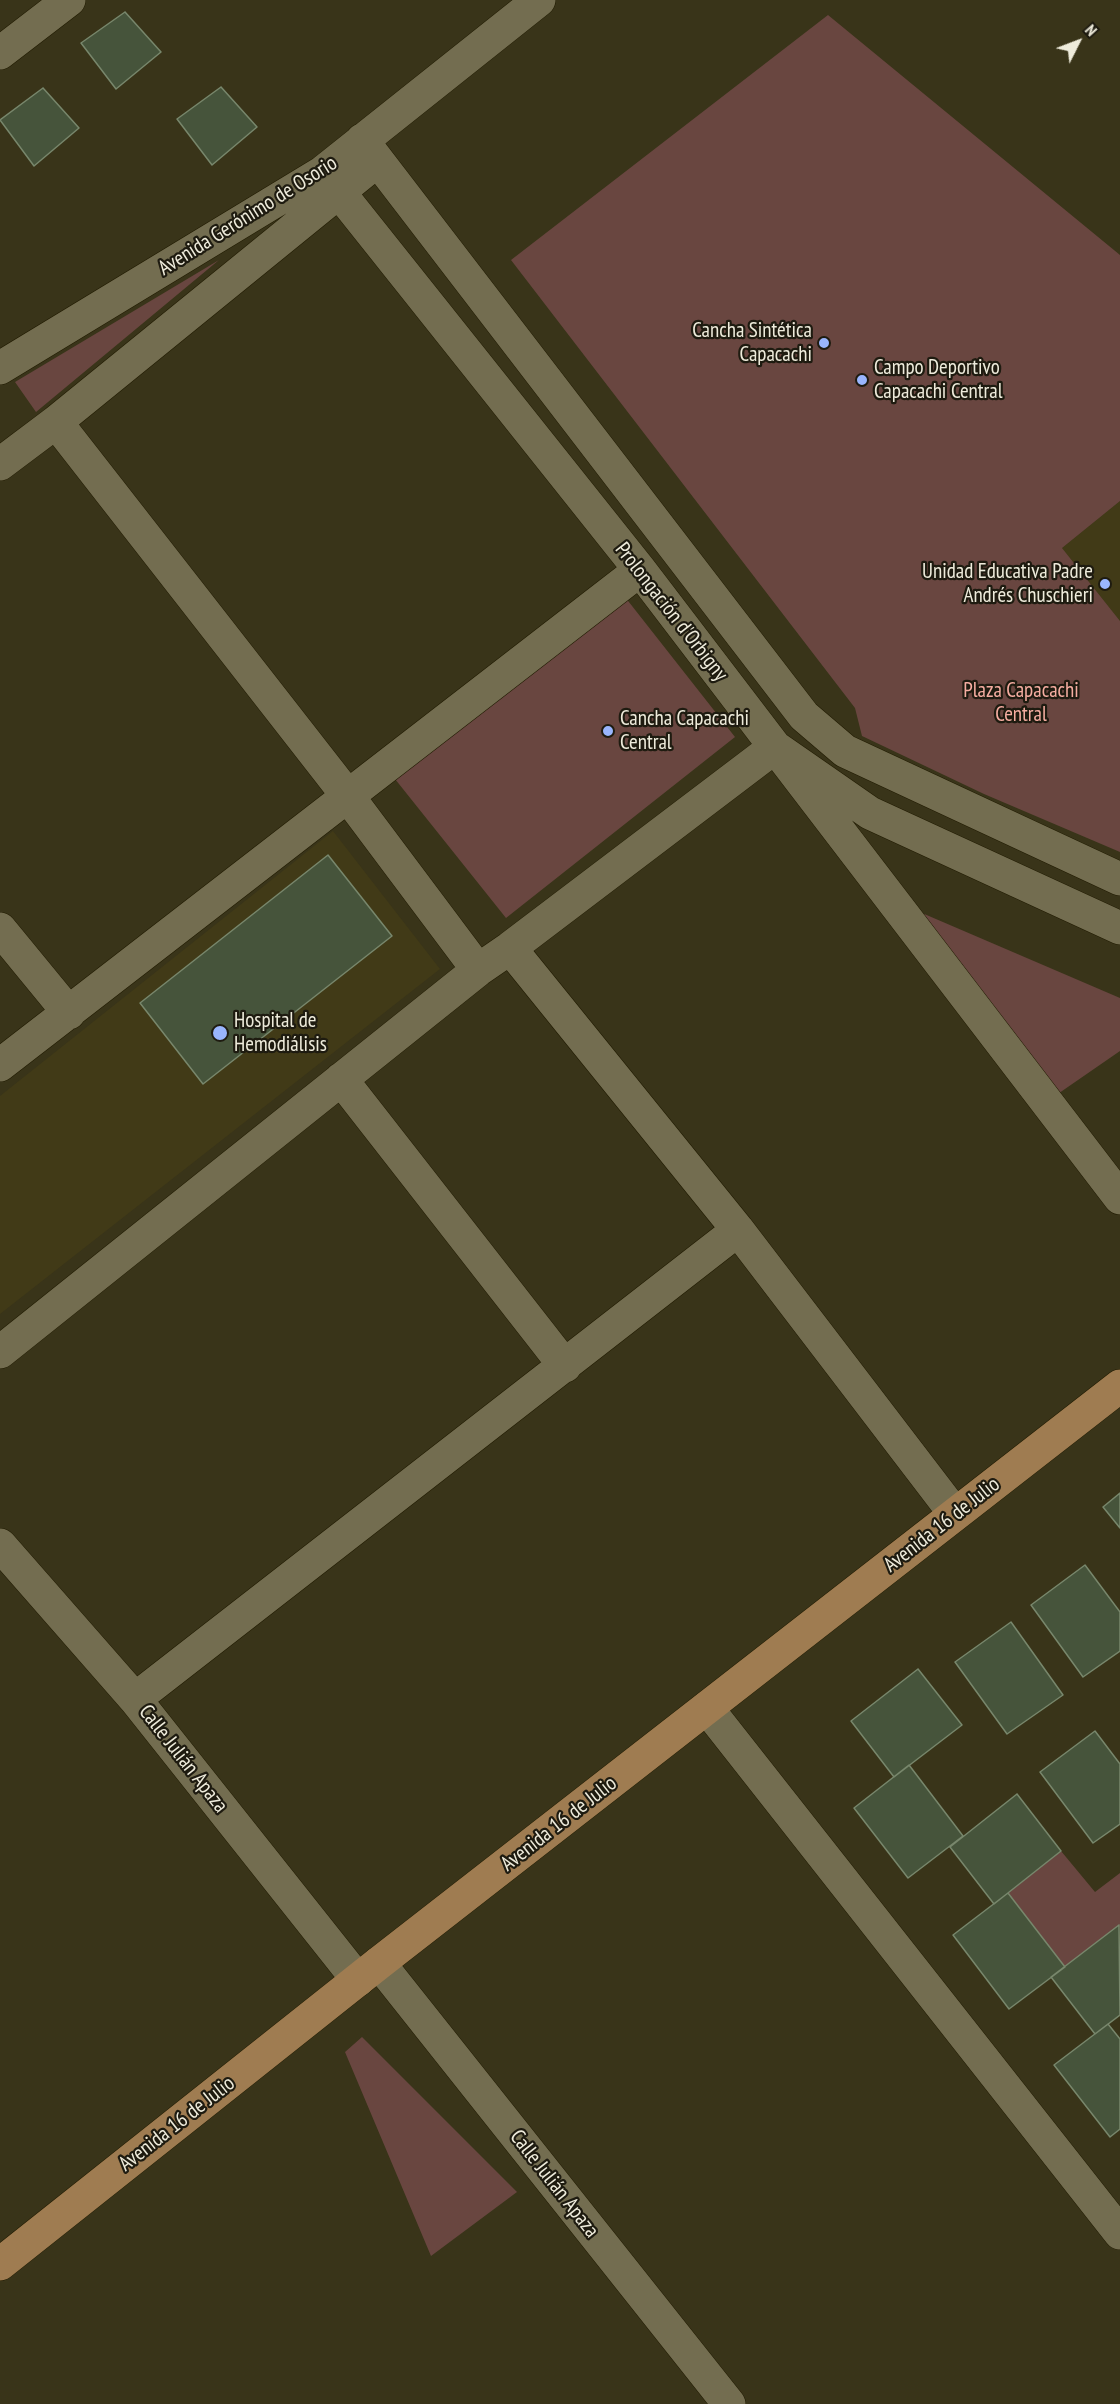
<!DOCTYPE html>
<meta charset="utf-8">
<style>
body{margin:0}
#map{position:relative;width:1120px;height:2404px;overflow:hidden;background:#393419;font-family:"PT Sans Narrow",sans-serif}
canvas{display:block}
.north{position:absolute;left:1048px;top:12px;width:60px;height:60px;-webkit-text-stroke:4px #1e1b10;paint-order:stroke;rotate:48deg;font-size:16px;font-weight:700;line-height:24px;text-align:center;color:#eeebdb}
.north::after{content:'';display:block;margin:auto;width:21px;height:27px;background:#eeebdb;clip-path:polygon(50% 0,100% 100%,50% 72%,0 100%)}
</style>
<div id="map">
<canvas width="1120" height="2404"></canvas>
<div class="north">N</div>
</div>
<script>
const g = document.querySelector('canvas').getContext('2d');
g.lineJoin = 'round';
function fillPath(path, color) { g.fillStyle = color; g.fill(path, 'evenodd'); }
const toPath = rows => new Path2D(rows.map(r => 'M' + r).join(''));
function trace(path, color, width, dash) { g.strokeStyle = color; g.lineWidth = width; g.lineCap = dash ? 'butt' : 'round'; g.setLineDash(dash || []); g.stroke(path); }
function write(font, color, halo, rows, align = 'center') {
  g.font = font + ' "PT Sans Narrow",sans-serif'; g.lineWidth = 4.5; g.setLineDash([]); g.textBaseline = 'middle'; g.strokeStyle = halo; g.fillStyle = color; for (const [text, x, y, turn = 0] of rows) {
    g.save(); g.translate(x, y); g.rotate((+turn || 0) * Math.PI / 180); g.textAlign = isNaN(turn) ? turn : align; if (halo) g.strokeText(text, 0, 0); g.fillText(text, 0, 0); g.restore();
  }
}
fillPath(toPath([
 [1120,501,1120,621,1062,548],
 [333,831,440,969,0,1314,0,1096]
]), '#413a17');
fillPath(toPath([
 [828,15,1120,255,1120,501,1062,548,1120,621,1120,852,984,794,862,736,855,708,511,260],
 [219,260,36,412,15,382],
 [625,597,735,737,506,918,395,779],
 [873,892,1120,998,1120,1051,1036,1109],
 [1061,1851,1095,1892,1120,1873,1120,1927,1118,1926,1065,1967,1008,1893],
 [362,2037,517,2192,431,2256,345,2052]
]), '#694640');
const building = toPath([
 [125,12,161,52,116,89,81,43,125,12],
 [221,87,257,127,212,165,177,119,221,87],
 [43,88,79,128,34,166,0,120,43,88],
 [328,855,392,936,203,1084,140,1003,328,855],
 [1120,1493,1120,1528,1103,1507,1120,1493],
 [1085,1565,1120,1612,1120,1651,1083,1677,1031,1605,1085,1565],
 [1011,1622,1063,1695,1007,1734,955,1662,1011,1622],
 [918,1669,962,1725,894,1777,851,1721,918,1669],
 [1095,1731,1120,1764,1120,1824,1093,1843,1040,1772,1095,1731],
 [909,1765,963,1836,908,1878,854,1808,909,1765],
 [1017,1794,1061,1851,994,1904,950,1847,1017,1794],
 [1008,1893,1065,1967,1009,2009,953,1935,1008,1893],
 [1119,1925,1120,2015,1095,2034,1051,1977,1119,1925],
 [1108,2024,1120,2039,1120,2129,1110,2137,1054,2065,1108,2024]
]);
fillPath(building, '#46543b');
trace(building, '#78876c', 1.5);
const minor = toPath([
 [0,53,69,0],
 [362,140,804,716,845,751,1120,879],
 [323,172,640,570,775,747,870,813,1120,928],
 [0,368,323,172,539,0],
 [56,422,347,795,478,970],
 [0,464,56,422,377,161],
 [0,929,69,1013],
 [510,948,738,1230,955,1514],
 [0,1065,640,570],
 [341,1079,565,1366],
 [0,1352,478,970,510,948,775,747,1120,1198],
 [0,1545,135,1699,358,1980],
 [135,1699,738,1230],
 [707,1708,1120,2233],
 [379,1963,729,2404]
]);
const major = toPath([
 [0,2264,379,1963,1120,1386]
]);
trace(minor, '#211b02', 34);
trace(major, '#211b02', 34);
trace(minor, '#736d50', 33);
trace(major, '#9f7c51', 33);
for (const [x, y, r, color] of [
 [824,343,6,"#99b5fd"],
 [862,380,6,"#99b5fd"],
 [1105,584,6,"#99b5fd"],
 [608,731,6,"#99b5fd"],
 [220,1033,8,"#99b5fd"]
]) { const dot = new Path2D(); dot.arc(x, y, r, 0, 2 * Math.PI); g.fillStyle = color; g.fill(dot); trace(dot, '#1e1b10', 2); }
write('21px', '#eeebdb', '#1e1b10', [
 ["Avenida Gerónimo de Osorio",248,216,-32],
 ["Prolongación d'Orbigny",671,612,52],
 ["Avenida 16 de Julio",942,1525,-38],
 ["Calle Julián Apaza",183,1759,52],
 ["Avenida 16 de Julio",559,1824,-38],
 ["Avenida 16 de Julio",177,2124,-38],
 ["Calle Julián Apaza",554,2184,52]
]);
write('21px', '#eeebdb', '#1e1b10', [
 ["Cancha Sintética",812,331,"right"],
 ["Capacachi",812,355,"right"],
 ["Campo Deportivo",874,368],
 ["Capacachi Central",874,392],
 ["Unidad Educativa Padre",1093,572,"right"],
 ["Andrés Chuschieri",1093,596,"right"],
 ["Cancha Capacachi",620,719],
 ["Central",620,743],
 ["Hospital de",234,1021],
 ["Hemodiálisis",234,1045]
], 'left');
write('21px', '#f5ada1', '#1e1b10', [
 ["Plaza Capacachi",1021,691],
 ["Central",1021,715]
]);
</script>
